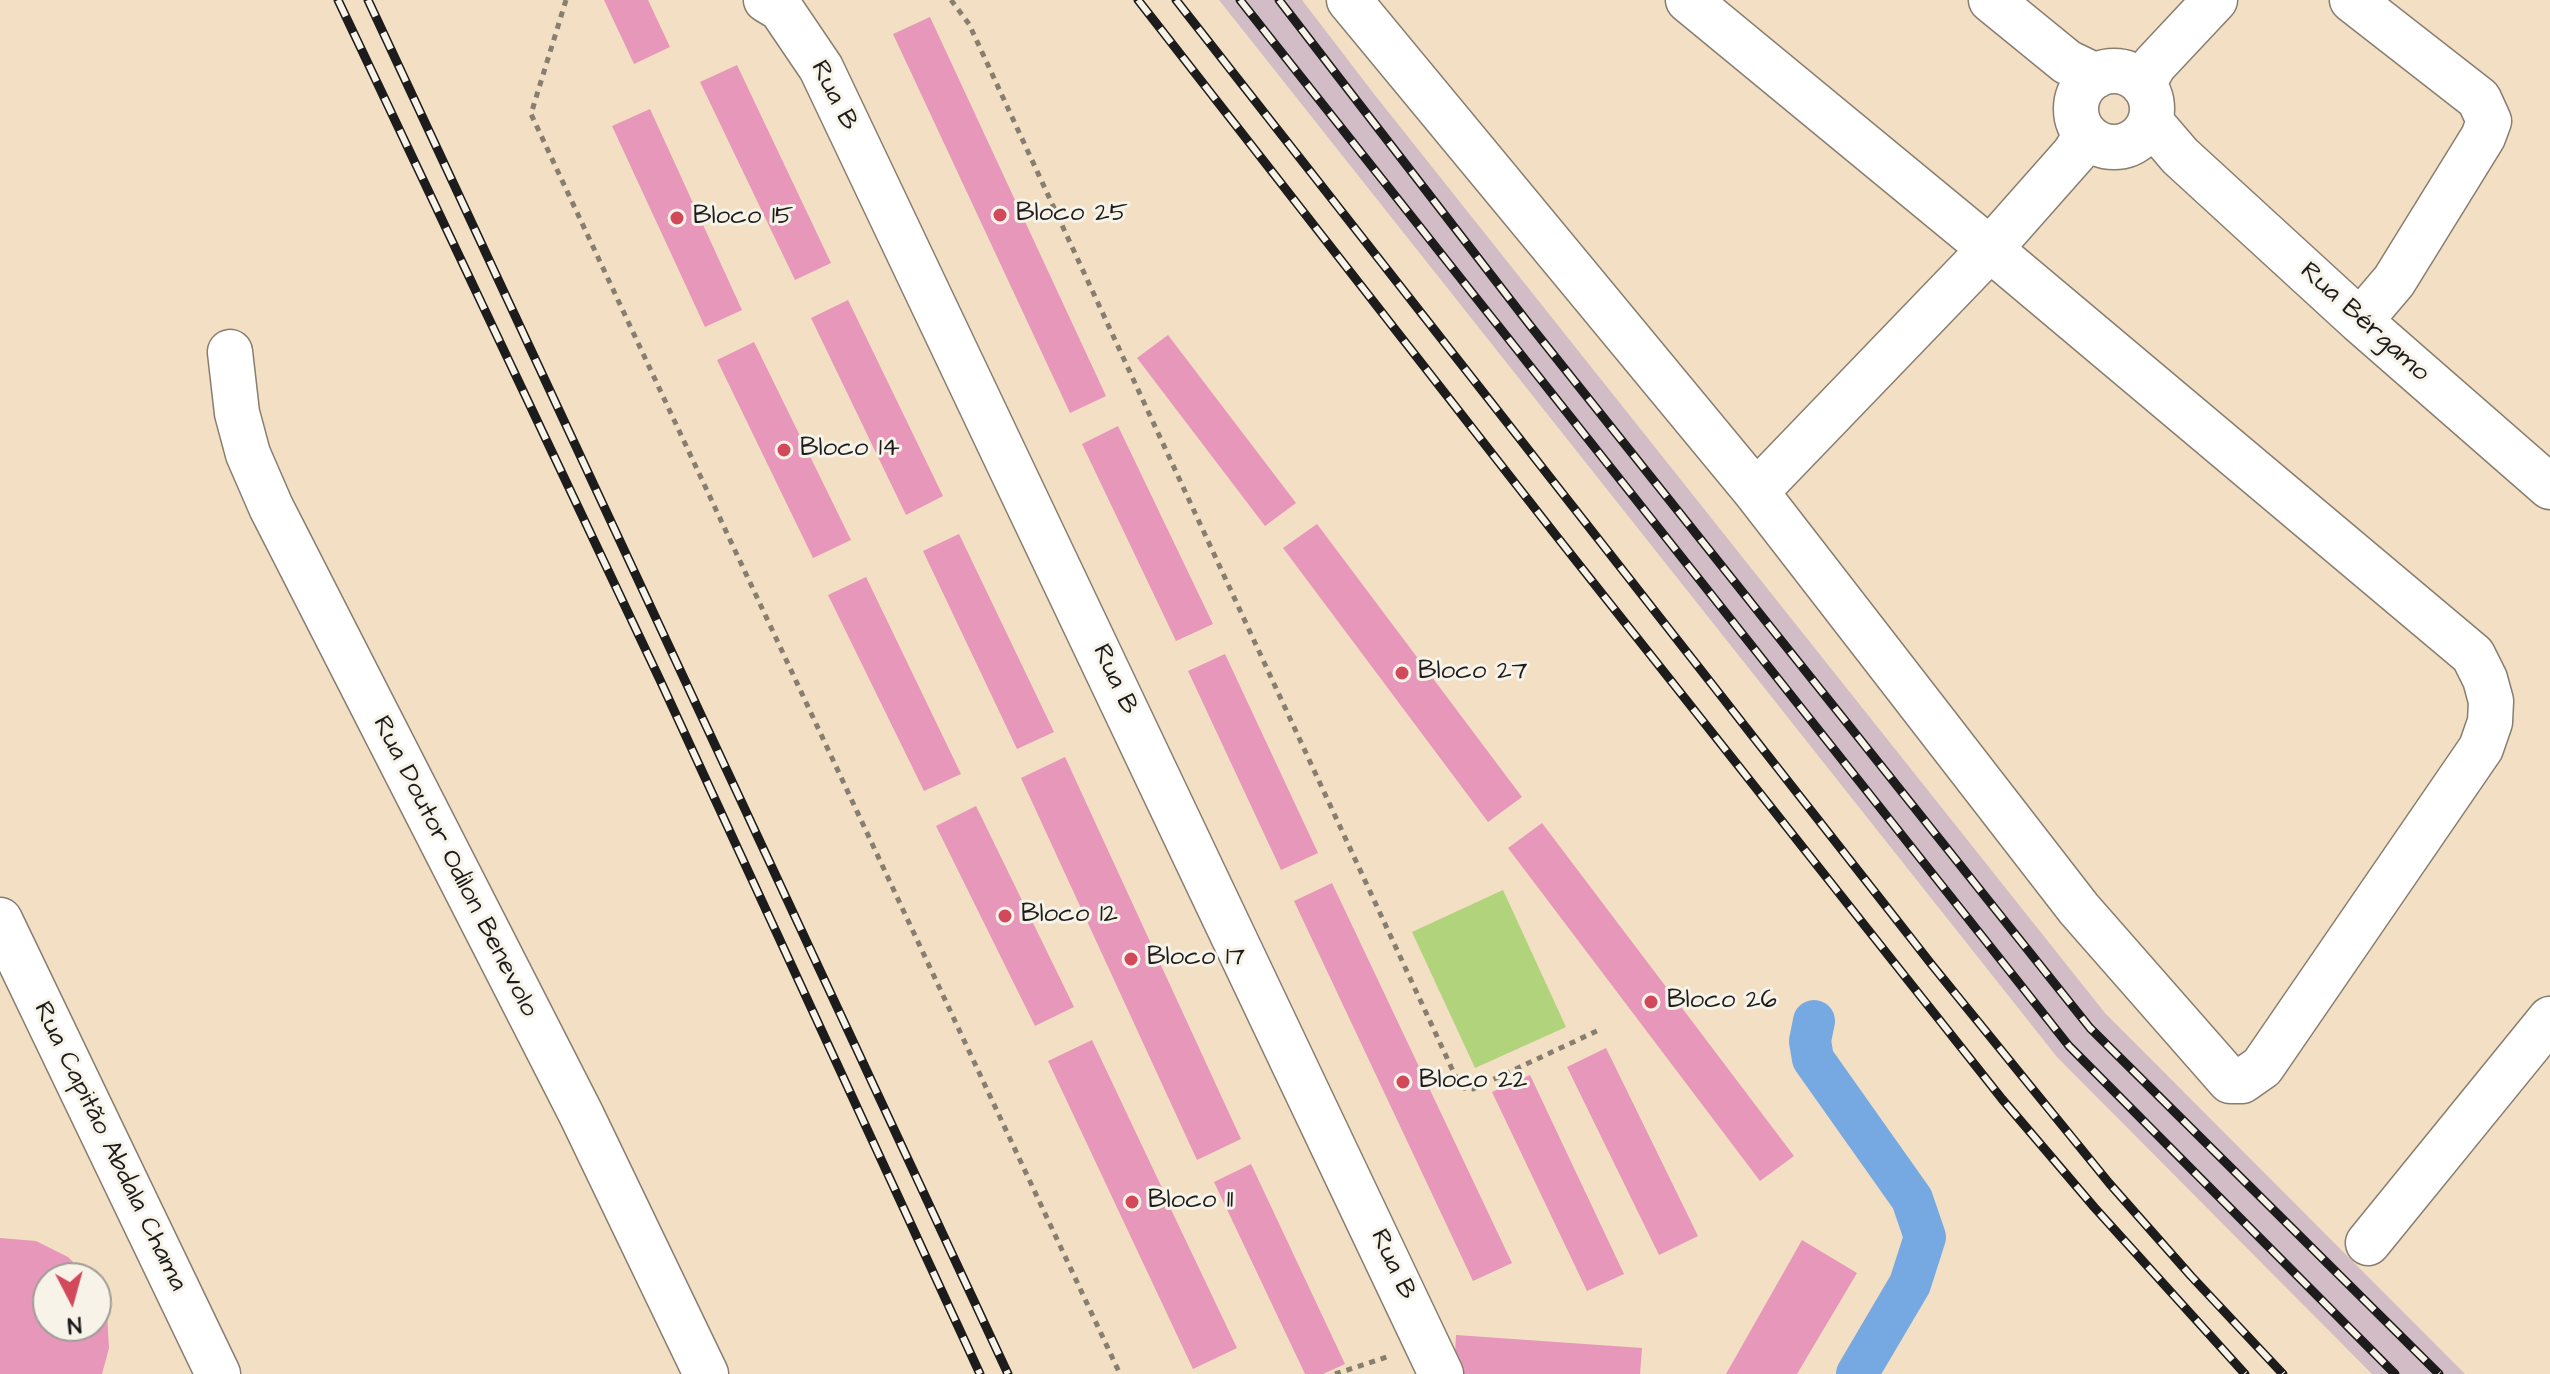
<!DOCTYPE html>
<meta charset="utf-8">
<style>
body{margin:0}
#map{position:relative;width:2550px;height:1374px;overflow:hidden;background:#f3dfc4;font-family:"Architects Daughter",sans-serif}
canvas{display:block}
.north{position:absolute;left:32px;top:1262px;width:80px;height:80px;box-sizing:border-box;background:#f7f3e8;border:2px solid #9f9d96;border-radius:50%;rotate:174deg;font-size:22px;font-weight:700;line-height:32px;text-align:center;color:#1c1c1c}
.north::after{content:'';display:block;margin:auto;width:28px;height:36px;background:#d1495b;clip-path:polygon(50% 0,100% 100%,50% 72%,0 100%)}
</style>
<div id="map">
<canvas width="2550" height="1374"></canvas>
<div class="north">N</div>
</div>
<script>
const g = document.querySelector('canvas').getContext('2d');
g.lineJoin = 'round';
function fillPath(path, color) { g.fillStyle = color; g.fill(path, 'evenodd'); }
const toPath = rows => new Path2D(rows.map(r => 'M' + r).join(''));
function trace(path, color, width, dash) { g.strokeStyle = color; g.lineWidth = width; g.lineCap = dash ? 'butt' : 'round'; g.setLineDash(dash || []); g.stroke(path); }
function write(font, color, halo, rows, align = 'center') {
  g.font = font + ' "Architects Daughter",sans-serif'; g.lineWidth = 6; g.setLineDash([]); g.textBaseline = 'middle'; g.strokeStyle = halo; g.fillStyle = color; for (const [text, x, y, turn = 0] of rows) {
    g.save(); g.translate(x, y); g.rotate((+turn || 0) * Math.PI / 180); g.textAlign = isNaN(turn) ? turn : align; if (halo) g.strokeText(text, 0, 0); g.fillText(text, 0, 0); g.restore();
  }
}
fillPath(toPath([
 [1219,0,1302,0,1374,94,2105,1013,2465,1374,2372,1374,2057,1057]
]), '#d2bdc6');
fillPath(toPath([
 [1503,890,1566,1027,1475,1068,1412,932]
]), '#b0d37c');
trace(toPath([
 [1814,1021,1810,1041,1813,1059,1912,1199,1925,1237,1910,1284,1857,1374]
]), '#76a9e2', 42);
fillPath(toPath([
 [604,0,648,0,670,47,634,64],
 [930,17,1106,396,1070,413,893,34],
 [737,65,831,263,795,280,700,82],
 [650,109,742,310,705,327,612,126],
 [848,300,943,496,906,515,811,318],
 [1168,335,1296,503,1265,526,1137,358],
 [754,342,851,540,813,558,717,360],
 [1118,426,1213,624,1176,641,1082,444],
 [1317,524,1522,797,1488,822,1283,548],
 [959,534,1054,732,1017,749,923,551],
 [866,577,961,774,924,791,828,595],
 [1225,654,1318,853,1281,870,1188,671],
 [1065,757,1241,1139,1197,1160,1021,778],
 [976,806,1074,1007,1035,1026,936,826],
 [1542,823,1794,1156,1760,1181,1508,848],
 [1332,883,1512,1263,1473,1281,1294,901],
 [1092,1040,1163,1190,1147,1197,1151,1206,1166,1199,1237,1348,1193,1369,1048,1061],
 [1606,1048,1698,1236,1659,1255,1567,1067],
 [1530,1075,1624,1274,1587,1291,1492,1092],
 [1251,1164,1345,1364,1323,1374,1305,1374,1214,1182],
 [0,1238,36,1241,68,1257,89,1278,48,1278,48,1326,96,1326,96,1289,107,1314,109,1348,102,1374,0,1374],
 [1802,1240,1857,1273,1797,1374,1726,1374],
 [1456,1335,1642,1348,1640,1374,1454,1374]
]), '#e797ba');
const minor = toPath([
 [766,0,781,9,821,68,1441,1374],
 [1349,0,1756,492,2079,909,2230,1081,2242,1081,2262,1067,2481,748,2490,722,2491,701,2485,679,2473,655,1990,249,1688,0],
 [1991,0,2067,62,2096,76],
 [2352,0,2479,99,2489,121,2483,137,2394,281,2360,321],
 '2076 109a38 38 0 1 1 76 0a38 38 0 1 1-76 0Z',
 [2143,85,2154,65,2215,0],
 [2150,121,2180,156,2360,321,2550,487],
 [230,352,237,413,248,454,271,507,581,1114,706,1374],
 [1756,492,1990,249,2074,154,2086,135],
 [0,920,218,1374],
 [2368,1243,2550,1019]
]);
trace(minor, '#887e70', 47);
trace(toPath([
 [566,0,531,114,1120,1374],
 [951,0,969,24,1459,1084,1464,1088,1473,1089,1599,1030],
 [1335,1374,1387,1357]
]), '#887e70', 5, [6, 6]);
trace(minor, '#fff', 44);
const rail = toPath([
 [338,0,660,680,980,1374],
 [368,0,1008,1374],
 [1138,0,1558,538,2002,1099,2094,1207,2245,1374],
 [1176,0,1932,965,2109,1183,2191,1276,2283,1374],
 [1240,0,2069,1046,2395,1374],
 [1279,0,1529,324,2090,1028,2439,1374]
]);
trace(rail, '#1c1c1c', 9);
trace(rail, '#f7f3e8', 6, [18]);
for (const [x, y, r, color] of [
 [1000,215,8,"#d1495b"],
 [677,218,8,"#d1495b"],
 [784,450,8,"#d1495b"],
 [1402,673,8,"#d1495b"],
 [1005,916,8,"#d1495b"],
 [1131,959,8,"#d1495b"],
 [1651,1002,8,"#d1495b"],
 [1403,1082,8,"#d1495b"],
 [1132,1202,8,"#d1495b"]
]) { const dot = new Path2D(); dot.arc(x, y, r, 0, 2 * Math.PI); g.fillStyle = color; g.fill(dot); trace(dot, '#f7f3e8', 3); }
write('26px', '#1c1c1c', '#f7f3e8', [
 ["Rua B",833,96,63],
 ["Rua Bérgamo",2364,323,42],
 ["Rua B",1114,680,65],
 ["Rua Doutor Odilon Benevolo",454,867,63],
 ["Rua Capitão Abdala Chama",109,1147,64],
 ["Rua B",1392,1265,65]
]);
write('26px', '#1c1c1c', '#f7f3e8', [
 ["Bloco 25",1016,215],
 ["Bloco 15",693,218],
 ["Bloco 14",800,450],
 ["Bloco 27",1418,673],
 ["Bloco 12",1021,916],
 ["Bloco 17",1147,959],
 ["Bloco 26",1667,1002],
 ["Bloco 22",1419,1082],
 ["Bloco 11",1148,1202]
], 'left');
</script>
